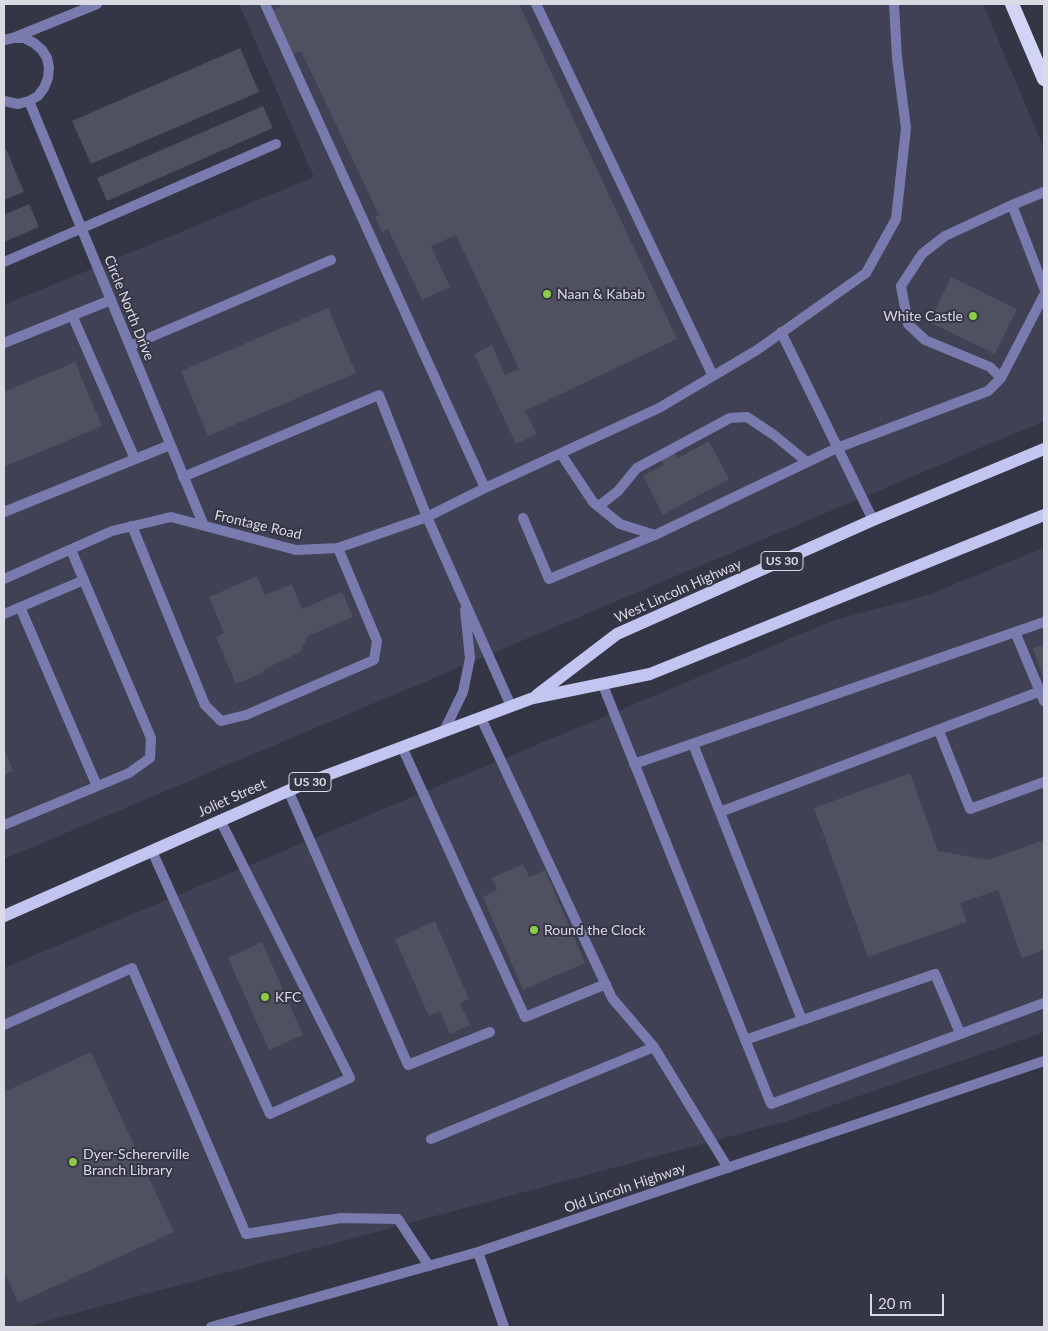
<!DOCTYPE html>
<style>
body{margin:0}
#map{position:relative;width:1048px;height:1331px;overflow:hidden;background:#353645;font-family:Lato,sans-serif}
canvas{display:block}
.frame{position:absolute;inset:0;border:5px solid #d9dae3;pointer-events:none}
.scale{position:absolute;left:870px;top:1294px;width:74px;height:22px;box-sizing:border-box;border:2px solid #d9dae3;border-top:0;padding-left:6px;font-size:15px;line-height:18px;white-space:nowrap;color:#d9dae3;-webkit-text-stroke:4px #353645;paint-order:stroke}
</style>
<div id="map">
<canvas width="1048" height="1331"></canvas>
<div class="frame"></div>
<div class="scale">20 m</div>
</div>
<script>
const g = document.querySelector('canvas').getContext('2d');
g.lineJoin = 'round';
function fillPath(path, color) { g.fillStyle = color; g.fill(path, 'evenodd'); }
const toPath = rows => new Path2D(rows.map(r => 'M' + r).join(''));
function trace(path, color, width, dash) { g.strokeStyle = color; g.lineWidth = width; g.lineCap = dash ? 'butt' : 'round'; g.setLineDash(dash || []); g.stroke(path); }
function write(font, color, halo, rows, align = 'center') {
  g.font = font + ' Lato,sans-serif'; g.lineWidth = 4; g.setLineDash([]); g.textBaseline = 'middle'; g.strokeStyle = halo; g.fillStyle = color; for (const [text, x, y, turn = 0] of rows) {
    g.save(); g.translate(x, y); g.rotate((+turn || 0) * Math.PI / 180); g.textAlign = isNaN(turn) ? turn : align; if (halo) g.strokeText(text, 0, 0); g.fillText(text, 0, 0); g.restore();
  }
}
fillPath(toPath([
 [239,4,983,4,1044,149,1044,421,4,859,4,305,314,177],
 [1044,548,1044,1032,787,1121,24,1327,4,1327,4,968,835,620,928,595]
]), '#404155');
fillPath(toPath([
 [279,4,519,4,677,339,525,411,537,434,516,444,474,354,492,345,505,375,519,369,456,235,431,246,450,287,422,300,388,229,382,232,375,217,379,215,301,51,290,56,269,12,280,7],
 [240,48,259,92,91,164,72,121],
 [263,106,273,128,107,201,97,178],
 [4,149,6,149,24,192,4,200],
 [29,204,39,227,4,242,4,215],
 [951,277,1017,309,995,354,929,322],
 [328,308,356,373,208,436,181,371],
 [75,362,102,426,4,467,4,392],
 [709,441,729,479,663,515,643,476,664,465,661,460,675,453,678,458],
 [257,576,265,595,292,584,302,609,342,592,353,617,308,636,300,652,263,670,264,672,236,684,216,637,224,633,209,597],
 [1044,644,1044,680,1033,648],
 [4,749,13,771,4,775],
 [910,773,938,851,988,860,1044,840,1044,950,1022,958,998,890,960,903,967,922,868,957,814,808],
 [523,864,529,877,545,870,585,963,523,990,483,897,497,890,492,878],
 [435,921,469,999,460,1003,470,1025,450,1034,440,1011,429,1016,395,939],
 [262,942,303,1035,269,1050,228,958],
 [91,1052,174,1232,18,1303,4,1271,4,1092]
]), '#4f5060');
trace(toPath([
 [265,4,485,488],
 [536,4,713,376],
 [13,38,97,4],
 [1012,205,1044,288],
 [4,262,276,144],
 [72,315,135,459],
 [781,332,873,520],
 [4,343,111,300],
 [130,346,331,260],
 [1001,378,990,367,925,340,908,324,901,286,922,254,945,236,1012,205,1044,192],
 [561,454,593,502,620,524,655,535,837,448,988,391,1001,378,1044,295],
 [183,477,379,395,427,517,485,488,659,408,757,350,866,273,896,219,906,128,897,58,894,4],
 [599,506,618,491,637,468,730,418,747,417,774,435,807,462],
 [4,512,170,445],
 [523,518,549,579,655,535],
 [132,526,205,705,221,721,246,715,374,660,377,641,338,548],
 [20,607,97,786],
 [4,614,84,580],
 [1015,632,1044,701],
 [602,683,771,1104,1044,1003],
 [481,718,612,998,654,1047],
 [939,731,970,809,1044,782],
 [693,744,802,1020],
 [402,747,525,1017,606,984],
 [634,764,1044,622],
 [288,790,408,1065,490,1032],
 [720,812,1041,691],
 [4,825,129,773,150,758,151,738,71,550],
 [152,851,270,1114,350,1078,220,820],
 [4,1025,132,968,246,1234,341,1218,398,1219,429,1266],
 [745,1040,935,974,960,1033],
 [431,1139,654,1047,728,1168]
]), '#797baf', 10);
trace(toPath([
 [4,40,13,38,24,38,34,43,42,50,47,58,49,68,48,78,44,88,38,96,29,101,18,104,4,101],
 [29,101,204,526],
 [4,579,112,531,171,517,296,550,338,548,427,517,511,706],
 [444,731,463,692,470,658,465,610],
 [478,1252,504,1327],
 [211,1327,478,1252,1044,1061]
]), '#797baf', 10);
trace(toPath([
 [537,695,617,634,873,520,1044,449],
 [4,916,306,783,533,698,650,674,1044,515]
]), '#c2c5f0', 12);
trace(toPath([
 [1012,4,1044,79]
]), '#d2d4f6', 14);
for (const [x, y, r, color] of [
 [547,294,5,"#8bce46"],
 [973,316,5,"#8bce46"],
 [534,930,5,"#8bce46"],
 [265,997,5,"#8bce46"],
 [73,1162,5,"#8bce46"]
]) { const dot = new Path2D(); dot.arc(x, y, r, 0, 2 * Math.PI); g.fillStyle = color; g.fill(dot); trace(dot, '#353645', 2); }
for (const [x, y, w] of [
 [782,561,42],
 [310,782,42]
]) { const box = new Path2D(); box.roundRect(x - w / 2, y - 9.5, w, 19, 4); g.fillStyle = '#353645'; g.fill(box); trace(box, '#d9dae3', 1); }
write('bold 12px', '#d9dae3', null, [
 ["US 30",782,561],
 ["US 30",310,782]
]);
write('14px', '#d9dae3', '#353645', [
 ["Naan & Kabab",557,294],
 ["White Castle",963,316,"right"],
 ["Round the Clock",544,930],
 ["KFC",275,997],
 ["Dyer-Schererville",83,1154],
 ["Branch Library",83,1170]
], 'left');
write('14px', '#d9dae3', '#353645', [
 ["Circle North Drive",129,308,68],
 ["Frontage Road",258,525,13],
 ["West Lincoln Highway",678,591,-24],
 ["Joliet Street",232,798,-24],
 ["Old Lincoln Highway",625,1188,-19]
]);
</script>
